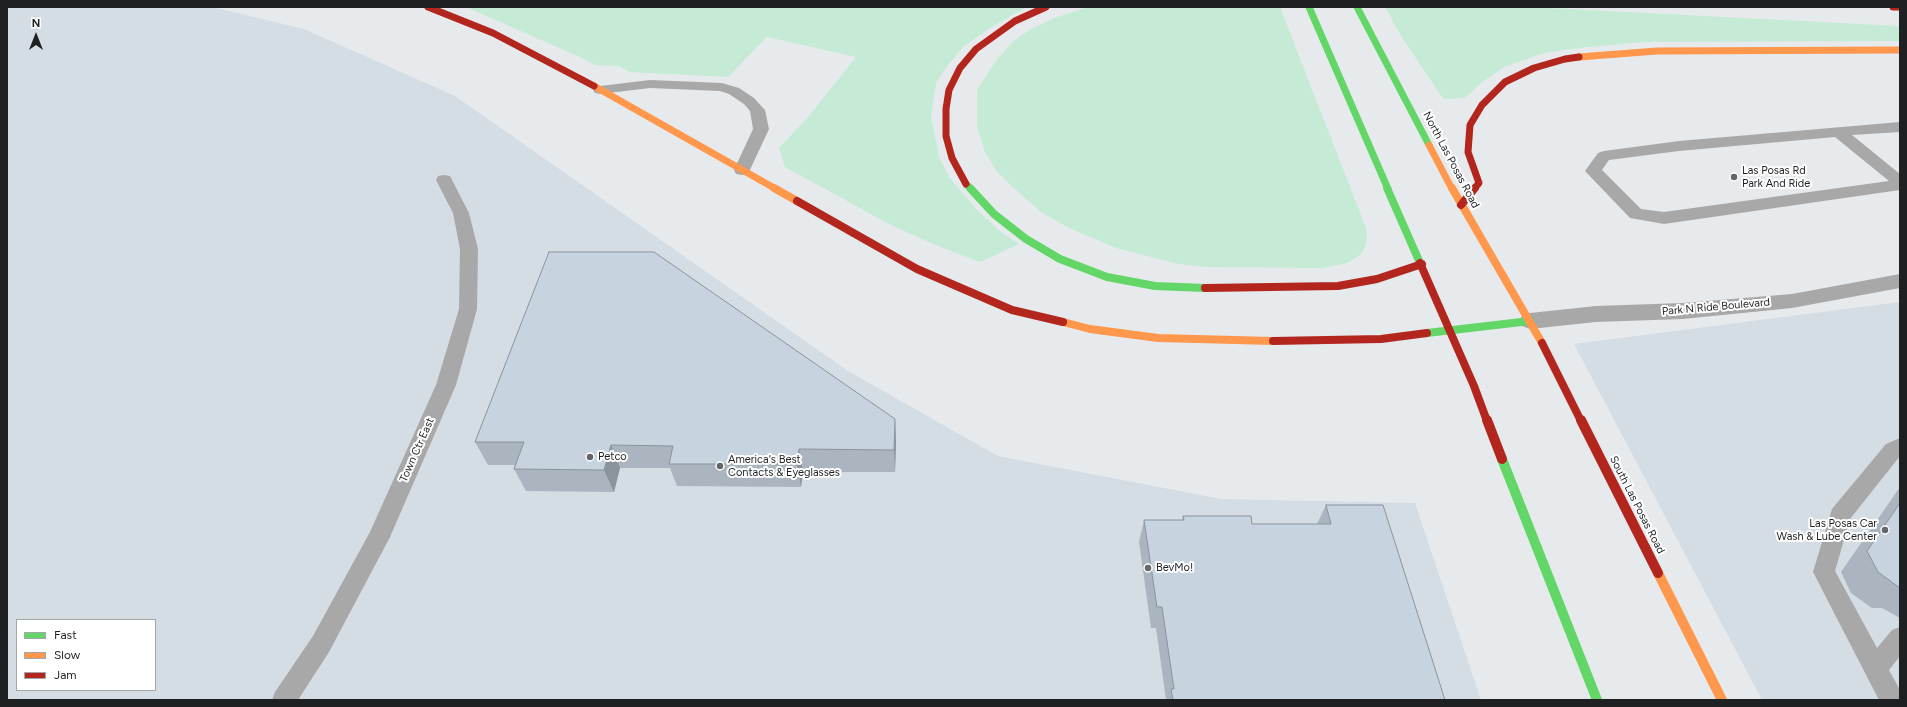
<!DOCTYPE html>
<style>
body{margin:0}
#map{position:relative;width:1907px;height:707px;overflow:hidden;background:#e7eaed;font-family:Figtree,sans-serif}
canvas{display:block}
.frame{position:absolute;inset:0;border:8px solid #1e2022;pointer-events:none}
.legend{position:absolute;left:16px;top:619px;width:140px;height:72px;box-sizing:border-box;background:#fff;border:1px solid #a5a6a7;margin:0;padding:5px 7px;list-style:none;font-size:12px;color:#1e2022}
.legend li{display:flex;align-items:center;gap:8px;height:20px}
.legend b{width:20px;border:1px solid #a5a6a7}
.north{position:absolute;left:16px;top:16px;width:40px;height:40px;-webkit-text-stroke:3px #fff;paint-order:stroke;rotate:0deg;font-size:11px;font-weight:700;line-height:16px;text-align:center;color:#1e2022}
.north::after{content:'';display:block;margin:auto;width:14px;height:18px;background:#1e2022;clip-path:polygon(50% 0,100% 100%,50% 72%,0 100%)}
</style>
<div id="map">
<canvas width="1907" height="707"></canvas>
<div class="frame"></div>
<ul class="legend">
<li><b style="height:5px;background:#63d668"></b>Fast</li>
<li><b style="height:5px;background:#ff974d"></b>Slow</li>
<li><b style="height:5px;background:#b3261e"></b>Jam</li>
</ul>
<div class="north">N</div>
</div>
<script>
const g = document.querySelector('canvas').getContext('2d');
g.lineJoin = 'round';
function fillPath(path, color) { g.fillStyle = color; g.fill(path, 'evenodd'); }
const toPath = rows => new Path2D(rows.map(r => 'M' + r).join(''));
function trace(path, color, width, dash) { g.strokeStyle = color; g.lineWidth = width; g.lineCap = dash ? 'butt' : 'round'; g.setLineDash(dash || []); g.stroke(path); }
function write(font, color, halo, rows, align = 'center') {
  g.font = font + ' Figtree,sans-serif'; g.lineWidth = 4; g.setLineDash([]); g.textBaseline = 'middle'; g.strokeStyle = halo; g.fillStyle = color; for (const [text, x, y, turn = 0] of rows) {
    g.save(); g.translate(x, y); g.rotate((+turn || 0) * Math.PI / 180); g.textAlign = isNaN(turn) ? turn : align; if (halo) g.strokeText(text, 0, 0); g.fillText(text, 0, 0); g.restore();
  }
}
fillPath(toPath([
 [7,7,213,7,304,29,455,96,848,371,998,456,1221,499,1415,503,1481,700,7,700],
 [17,620,155,620,155,690,17,690],
 [1900,302,1900,700,1762,700,1574,344]
]), '#d4dce4');
fillPath(toPath([
 [466,7,1027,7,993,26,964,46,948,65,936,83,931,116,939,157,949,177,976,209,1001,232,1019,244,980,262,933,244,887,223,785,167,779,148,809,116,856,57,767,37,728,77,629,72,619,66,595,65,580,57],
 [1089,7,1280,7,1366,228,1367,238,1365,247,1360,255,1347,263,1323,268,1206,267,1178,264,1116,248,1069,228,1041,212,1016,190,997,172,985,152,977,127,977,90,998,58,1015,40,1031,29,1057,17],
 [1385,7,1530,7,1900,26,1900,41,1644,42,1578,48,1544,53,1504,67,1481,83,1465,98,1445,99,1442,97,1401,36]
]), '#c5ead5');
fillPath(toPath([
 [650,80,722,83,739,88,754,98,765,110,769,129,748,174,742,175,736,174,734,170,753,129,750,111,744,104,729,94,720,91,650,88,600,94,595,93,593,90,595,87,600,86,650,80],
 [1900,122,1900,132,1852,135,1900,174,1900,190,1664,224,1630,218,1585,171,1598,153,1604,151,1679,141,1900,122],
 [1835,137,1889,181,1664,212,1641,209,1602,170,1609,160,1679,151,1835,137],
 [444,175,450,176,469,213,478,249,477,309,456,385,390,537,329,652,298,700,272,700,275,692,313,636,370,532,436,385,459,309,460,249,453,213,436,180,438,176,444,175],
 [1900,438,1900,456,1850,519,1835,571,1877,648,1892,630,1900,627,1900,656,1889,670,1900,690,1900,700,1879,700,1813,572,1832,509,1886,444,1900,438]
]), '#a8a8a8');
fillPath(toPath([
 [1900,274,1900,288,1792,308,1683,319,1596,322,1530,329,1522,326,1519,321,1522,316,1530,313,1596,306,1683,303,1792,294,1900,274]
]), '#a8a8a8');
trace(toPath([
 [1309,7,1388,189],
 [1357,7,1429,145],
 [966,184,971,189]
]), '#63d668', 7);
trace(toPath([
 [970,188,994,214,1026,239,1060,259,1107,277,1155,286,1205,288],
 [1387,188,1420,263],
 [1427,333,1530,321]
]), '#63d668', 8);
trace(toPath([
 [1502,459,1597,700]
]), '#63d668', 10);
trace(toPath([
 [1579,57,1657,51,1900,50],
 [594,86,776,189],
 [1429,145,1452,189]
]), '#ff974d', 7);
trace(toPath([
 [774,188,797,201],
 [1452,188,1542,343],
 [1063,322,1090,329,1158,338,1273,341]
]), '#ff974d', 8);
trace(toPath([
 [1658,573,1722,700]
]), '#ff974d', 10);
trace(toPath([
 [428,7,493,33,594,86],
 [1893,7,1900,7],
 [966,184,952,158,946,136,946,109,949,90,960,68,976,49,1015,21,1046,7],
 [1474,189,1479,183,1468,152,1470,125,1482,105,1505,82,1534,68,1565,59,1579,57]
]), '#b3261e', 7);
trace(toPath([
 [797,201,917,269,1012,310,1063,322],
 [1461,205,1475,188],
 [1420,263,1474,386,1487,421],
 [1205,288,1338,286,1377,279,1422,264],
 [1273,341,1381,339,1427,333],
 [1542,343,1581,421]
]), '#b3261e', 8);
trace(toPath([
 [1487,420,1502,459],
 [1581,420,1658,573]
]), '#b3261e', 10);
fillPath(toPath([
 [895,419,896,442,895,472,803,472,801,487,677,486,670,468,620,468,614,492,526,491,514,469,515,465,488,465,475,442],
 [1900,487,1900,618,1882,608,1872,608,1851,593,1841,572],
 [1326,505,1445,700,1166,700,1156,628,1151,628,1139,542,1144,520,1182,520,1183,516,1252,524,1317,524]
]), '#abb5c0');
fillPath(toPath([
 [895,419,896,442,895,472,894,450],
 [611,445,620,468,614,492,604,470],
 [799,449,803,472,801,487,797,464]
]), '#8b949c');
const building = toPath([
 [549,252,654,252,895,419,894,450,799,449,797,464,669,464,673,446,611,445,604,470,514,469,524,442,475,442,549,252],
 [1900,503,1900,588,1878,572,1867,551,1900,503],
 [1326,505,1383,505,1445,700,1173,700,1171,689,1174,689,1162,607,1157,607,1144,520,1184,520,1183,516,1251,516,1252,524,1331,524,1326,505]
]);
fillPath(building, '#c7d3df');
trace(building, '#8b949c', 1);
for (const [x, y, r, color] of [
 [1734,177,4,"#646769"],
 [590,457,4,"#646769"],
 [720,466,4,"#646769"],
 [1885,530,4,"#646769"],
 [1148,568,4,"#646769"]
]) { const dot = new Path2D(); dot.arc(x, y, r, 0, 2 * Math.PI); g.fillStyle = color; g.fill(dot); trace(dot, '#fff', 1.5); }
write('11px', '#1e2022', '#fff', [
 ["North Las Posas Road",1451,160,62],
 ["Park N Ride Boulevard",1716,307,-5],
 ["Town Ctr East",417,450,-66],
 ["South Las Posas Road",1637,505,63]
]);
write('11px', '#1e2022', '#fff', [
 ["Las Posas Rd",1742,171],
 ["Park And Ride",1742,184],
 ["Petco",598,457],
 ["America's Best",728,460],
 ["Contacts & Eyeglasses",728,473],
 ["Las Posas Car",1877,524,"right"],
 ["Wash & Lube Center",1877,537,"right"],
 ["BevMo!",1156,568]
], 'left');
</script>
